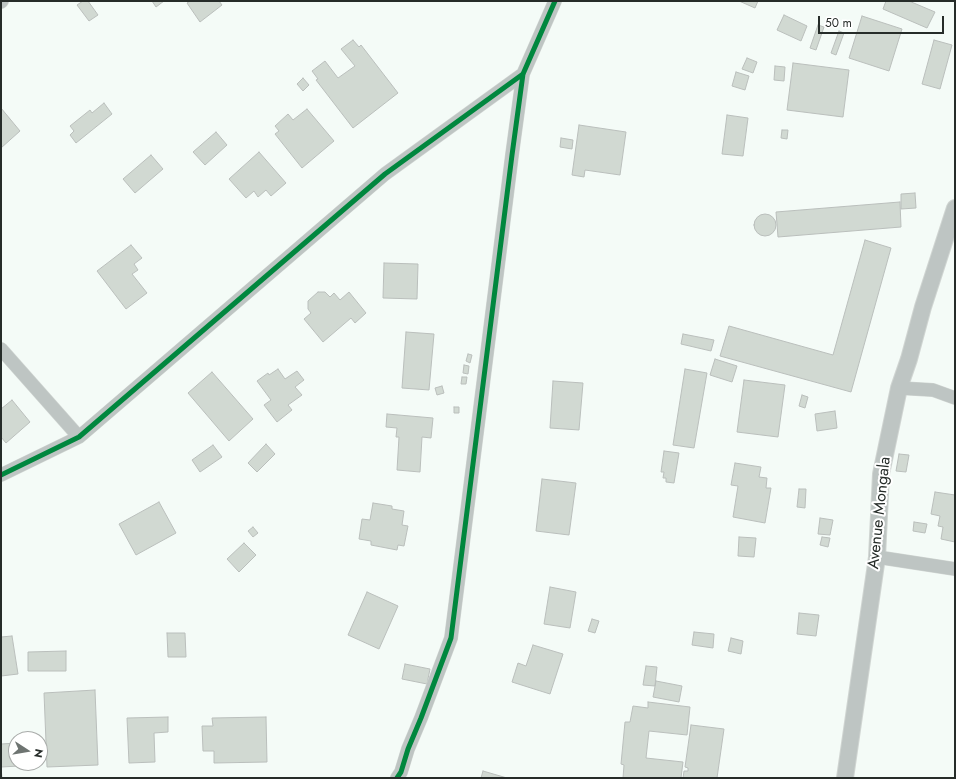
<!DOCTYPE html>
<style>
body{margin:0}
#map{position:relative;width:956px;height:779px;overflow:hidden;background:#f4fbf7;font-family:Jost,sans-serif}
canvas{display:block}
.frame{position:absolute;inset:0;border:2px solid #262c29;pointer-events:none}
.north{position:absolute;left:8px;top:731px;width:40px;height:40px;box-sizing:border-box;background:#fff;border:1px solid #a8aba9;border-radius:50%;rotate:102deg;font-size:11px;font-weight:700;line-height:16px;text-align:center;color:#262c29}
.north::after{content:'';display:block;margin:auto;width:14px;height:18px;background:#6e7471;clip-path:polygon(50% 0,100% 100%,50% 72%,0 100%)}
.scale{position:absolute;left:818px;top:16px;width:126px;height:18px;box-sizing:border-box;border:2px solid #262c29;border-top:0;padding-left:5px;font-size:12px;line-height:14px;white-space:nowrap;color:#262c29;-webkit-text-stroke:3px #fff;paint-order:stroke}
</style>
<div id="map">
<canvas width="956" height="779"></canvas>
<div class="frame"></div>
<div class="north">N</div>
<div class="scale">50 m</div>
</div>
<script>
const g = document.querySelector('canvas').getContext('2d');
g.lineJoin = 'round';
function fillPath(path, color) { g.fillStyle = color; g.fill(path, 'evenodd'); }
const toPath = rows => new Path2D(rows.map(r => 'M' + r).join(''));
function trace(path, color, width, dash) { g.strokeStyle = color; g.lineWidth = width; g.lineCap = dash ? 'butt' : 'round'; g.setLineDash(dash || []); g.stroke(path); }
function write(font, color, halo, rows, align = 'center') {
  g.font = font + ' Jost,sans-serif'; g.lineWidth = 4; g.setLineDash([]); g.textBaseline = 'middle'; g.strokeStyle = halo; g.fillStyle = color; for (const [text, x, y, turn = 0] of rows) {
    g.save(); g.translate(x, y); g.rotate((+turn || 0) * Math.PI / 180); g.textAlign = isNaN(turn) ? turn : align; if (halo) g.strokeText(text, 0, 0); g.fillText(text, 0, 0); g.restore();
  }
}
const building = toPath([
 [83,1,88,1,98,15,89,21,77,5,83,1],
 [152,1,164,1,156,7,152,1],
 [190,1,219,1,222,5,200,22,187,3,190,1],
 [739,1,758,1,755,8,739,1],
 [886,1,909,1,935,12,927,28,883,9,886,1],
 [784,15,807,26,801,41,777,30,784,15],
 [862,16,902,29,889,71,849,58,862,16],
 [818,25,824,27,816,50,810,48,818,25],
 [839,31,844,33,836,55,831,53,839,31],
 [353,40,359,47,361,45,398,93,353,128,316,80,318,79,312,71,325,61,338,78,355,66,341,49,353,40],
 [934,40,952,45,940,89,922,84,934,40],
 [747,58,757,62,753,73,742,69,747,58],
 [793,63,849,70,843,117,787,110,793,63],
 [775,66,785,67,784,81,774,80,775,66],
 [736,72,749,76,745,90,732,86,736,72],
 [303,78,309,85,303,91,297,84,303,78],
 [104,103,112,114,76,143,70,135,74,131,70,126,90,110,92,113,104,103],
 [1,108,20,131,1,148,1,108],
 [307,109,334,141,302,168,275,134,279,131,275,126,288,114,293,120,307,109],
 [727,115,748,118,743,156,722,154,727,115],
 [579,125,626,132,620,175,585,170,584,177,572,175,579,125],
 [782,130,788,130,787,139,781,138,782,130],
 [216,132,227,145,205,165,193,152,216,132],
 [561,138,573,140,572,149,560,147,561,138],
 [259,152,286,183,271,196,266,190,258,197,254,191,246,198,229,179,259,152],
 [151,155,163,169,135,193,123,179,151,155],
 [915,193,916,208,901,209,901,194,915,193],
 [900,202,901,227,778,237,776,212,900,202],
 '754 225a11 11 0 1 1 22 0a11 11 0 1 1-22 0Z',
 [865,240,891,248,851,392,720,356,729,326,833,355,865,240],
 [131,245,142,258,134,264,138,270,132,274,147,293,126,309,97,271,131,245],
 [384,263,418,264,417,299,383,298,384,263],
 [318,292,325,292,330,297,334,293,340,300,349,292,366,313,355,323,351,318,323,342,304,319,311,313,308,309,308,301,318,292],
 [406,332,434,334,429,390,402,388,406,332],
 [683,334,714,340,711,351,681,344,683,334],
 [468,354,472,355,470,363,466,361,468,354],
 [715,359,737,366,732,382,710,375,715,359],
 [464,365,469,366,468,374,463,373,464,365],
 [278,369,285,379,297,371,304,380,295,387,302,395,288,405,292,410,277,422,264,405,271,400,257,381,268,373,269,375,278,369],
 [685,369,707,373,694,448,673,445,685,369],
 [212,372,253,419,229,441,188,393,212,372],
 [462,377,467,377,466,384,461,384,462,377],
 [744,380,785,385,778,437,737,432,744,380],
 [553,381,583,383,579,430,550,428,553,381],
 [442,386,444,393,437,395,435,388,442,386],
 [802,395,808,397,805,408,799,406,802,395],
 [12,400,30,422,6,443,1,437,1,409,12,400],
 [454,407,459,407,459,413,454,413,454,407],
 [835,411,837,428,817,431,815,414,835,411],
 [387,414,433,418,431,438,422,437,420,472,397,470,399,437,396,437,397,428,386,427,387,414],
 [266,444,275,454,257,472,248,463,266,444],
 [213,445,222,457,200,472,192,460,213,445],
 [664,451,679,453,674,483,666,482,666,478,663,478,664,472,661,472,664,451],
 [899,454,909,455,906,472,896,471,899,454],
 [735,463,761,467,759,477,767,478,766,488,771,488,765,523,733,517,738,486,731,485,735,463],
 [542,479,576,483,569,535,536,531,542,479],
 [799,489,806,489,805,508,797,507,799,489],
 [935,492,955,495,955,542,941,539,943,527,938,526,940,516,931,514,935,492],
 [159,502,176,533,136,555,119,524,159,502],
 [373,503,392,506,392,509,404,511,402,525,408,526,404,546,398,545,397,550,371,545,371,541,359,539,362,519,370,520,373,503],
 [820,518,833,520,830,535,818,534,820,518],
 [914,522,927,524,925,533,913,531,914,522],
 [253,527,258,533,253,537,248,531,253,527],
 [739,537,756,538,754,557,738,556,739,537],
 [822,537,830,538,828,547,820,545,822,537],
 [244,543,256,555,239,572,227,559,244,543],
 [550,587,576,592,570,628,544,624,550,587],
 [367,592,398,606,379,649,348,635,367,592],
 [799,613,819,615,816,636,797,634,799,613],
 [592,619,599,621,595,633,588,631,592,619],
 [694,632,714,634,713,648,692,645,694,632],
 [167,633,185,633,186,657,168,657,167,633],
 [12,636,18,674,1,676,1,637,12,636],
 [731,638,743,641,741,654,728,651,731,638],
 [533,645,563,654,550,694,512,682,518,663,526,666,533,645],
 [66,651,66,671,28,671,28,652,66,651],
 [405,664,430,669,427,684,402,679,405,664],
 [646,666,657,667,655,686,643,685,646,666],
 [656,681,682,686,679,702,653,697,656,681],
 [95,690,98,765,47,767,44,693,95,690],
 [648,702,690,707,687,735,649,731,646,758,683,762,681,778,623,778,624,765,621,764,625,722,630,722,633,706,648,708,648,702],
 [168,717,168,732,154,733,155,762,129,763,127,718,168,717],
 [266,717,267,762,214,763,214,751,203,751,202,726,213,726,212,718,266,717],
 [691,725,724,729,717,778,683,778,684,771,688,771,688,768,685,767,691,725],
 [16,743,16,763,20,763,20,766,1,767,2,778,1,778,1,744,16,743],
 [483,771,507,778,481,778,483,771]
]);
fillPath(building, '#d1d9d2');
trace(building, '#babfbc', 1);
const minor = toPath([
 [1,2,2,1],
 [1,349,79,437],
 [899,388,933,390,955,398],
 [1,475,79,437,385,174,523,74],
 [877,557,955,569],
 [397,778,401,772,408,749,421,718,451,638,512,155,523,74,555,1]
]);
const tertiary = toPath([
 [845,778,877,557,881,474,899,388,909,359,923,307,955,208]
]);
trace(minor, '#d0d5d2', 14);
trace(tertiary, '#d0d5d2', 18);
trace(minor, '#bec5c3', 13);
trace(tertiary, '#bec5c3', 16);
trace(toPath([
 [1,475,79,437,385,174,523,74],
 [397,778,401,772,408,749,421,718,451,638,512,155,523,74,555,1]
]), '#00873e', 5);
write('16px', '#262c29', '#fff', [
 ["Avenue Mongala",880,513,-84]
]);
</script>
